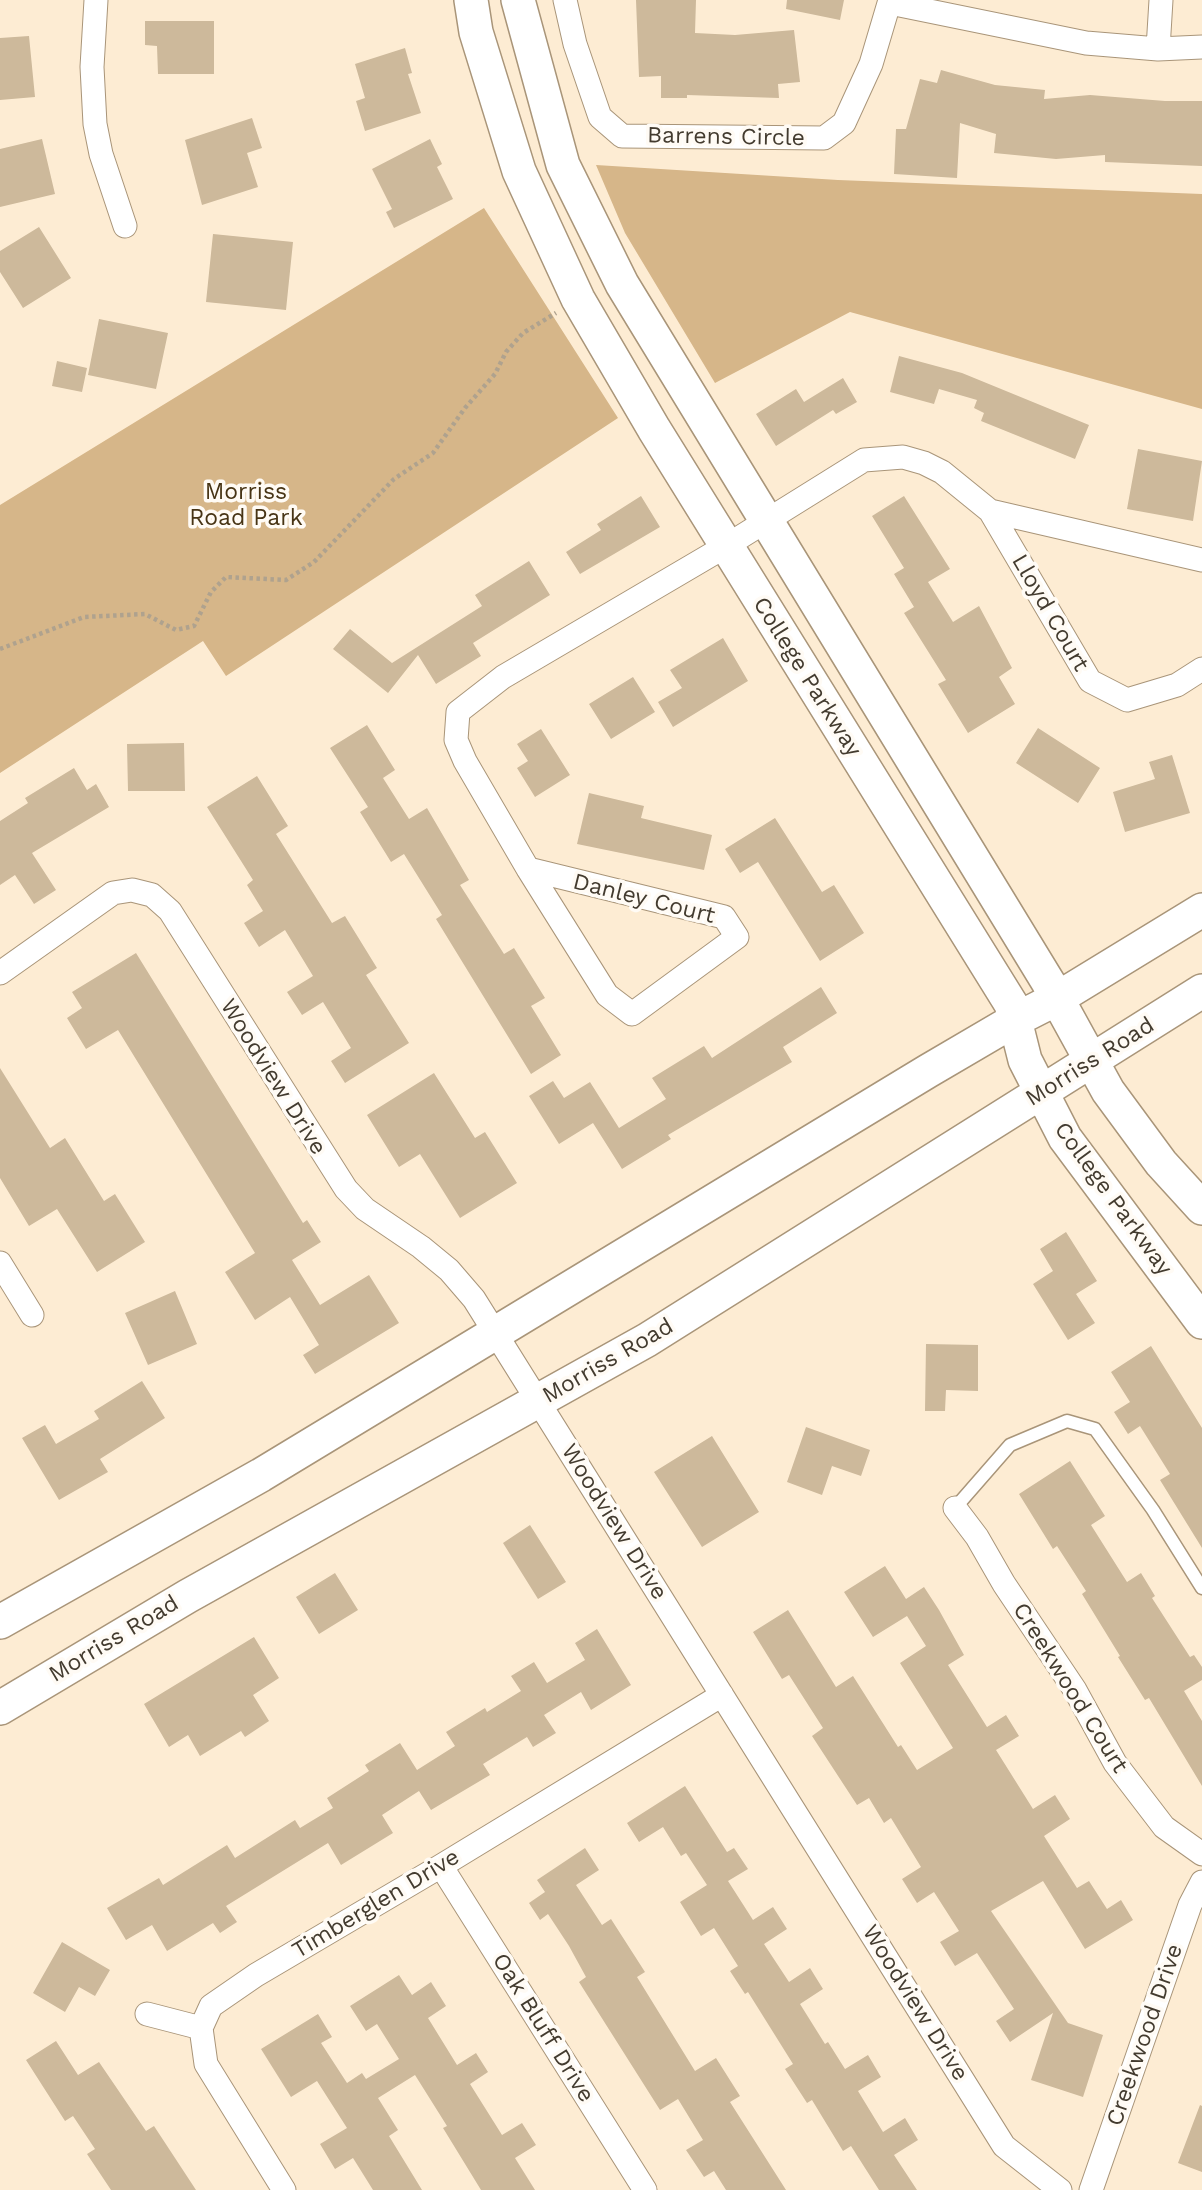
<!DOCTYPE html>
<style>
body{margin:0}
canvas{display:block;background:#fdecd3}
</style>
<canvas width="1202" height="2190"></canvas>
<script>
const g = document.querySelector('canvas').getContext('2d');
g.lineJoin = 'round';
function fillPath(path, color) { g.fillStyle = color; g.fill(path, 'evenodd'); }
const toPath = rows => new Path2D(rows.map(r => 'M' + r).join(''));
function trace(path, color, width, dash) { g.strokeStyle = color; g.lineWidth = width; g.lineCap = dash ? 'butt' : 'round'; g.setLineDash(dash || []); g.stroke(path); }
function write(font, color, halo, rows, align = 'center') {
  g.font = font + ' "Work Sans",sans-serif'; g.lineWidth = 7; g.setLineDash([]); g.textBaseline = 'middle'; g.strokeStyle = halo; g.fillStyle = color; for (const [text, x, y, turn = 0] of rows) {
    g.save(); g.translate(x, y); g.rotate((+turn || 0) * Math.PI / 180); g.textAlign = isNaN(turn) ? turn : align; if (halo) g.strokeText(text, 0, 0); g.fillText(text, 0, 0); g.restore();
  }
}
fillPath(toPath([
 [596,165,838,180,1202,194,1202,409,850,312,715,383,625,233],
 [484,208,618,418,226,676,203,641,0,773,0,505]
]), '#d6b689');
fillPath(toPath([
 [636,0,696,0,695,33,735,35,794,30,800,82,778,84,779,98,687,95,687,98,661,98,661,76,639,77],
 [787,0,844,0,840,20,786,9],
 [145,21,214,21,214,74,158,74,157,46,145,45],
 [29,36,35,97,0,100,0,38],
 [405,48,412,73,408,74,421,113,365,131,356,101,365,98,355,64],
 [941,70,995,85,1045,90,1044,99,1090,95,1165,101,1202,101,1202,166,1105,162,1105,155,1056,159,994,153,996,134,960,123,957,178,894,174,896,129,906,129,920,79,937,83],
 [252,118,262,148,247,153,258,187,202,205,185,140],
 [42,139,55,194,0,207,0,149],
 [430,139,442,164,437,167,453,199,394,228,386,212,392,209,372,169],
 [39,227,71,278,23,308,0,272,0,251],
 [213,234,293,242,286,310,206,302],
 [99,319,168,333,156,389,88,375],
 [899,356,962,373,1089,425,1075,459,981,421,984,413,974,408,977,400,939,389,934,404,890,392],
 [57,361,87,368,82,392,52,386],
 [843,378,857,402,836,414,833,410,776,446,756,414,796,389,804,402],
 [1138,449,1202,461,1193,521,1127,509],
 [641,496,660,527,580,574,566,552,601,530,597,524],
 [904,496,950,569,928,582,953,622,979,606,1012,668,999,677,1015,704,968,733,938,684,946,680,904,613,914,607,894,574,904,568,872,516],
 [529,561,550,595,473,643,481,656,436,684,418,655,388,693,333,649,350,629,392,663,482,606,475,595],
 [723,638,748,681,673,727,658,702,682,688,670,670],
 [633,677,655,712,611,739,589,704],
 [367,725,395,770,383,778,409,819,427,808,469,880,460,885,504,954,514,948,545,998,531,1006,561,1055,531,1074,436,919,442,915,404,854,391,862,360,812,368,807,330,748],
 [1038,728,1100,768,1078,803,1016,763],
 [541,729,570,775,535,797,517,768,528,761,517,744],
 [184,743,185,791,128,791,127,744],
 [1172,755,1190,813,1125,832,1113,792,1155,779,1149,762],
 [74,768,87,790,96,784,109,807,32,853,56,890,34,904,15,875,0,885,0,821,28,803,25,798],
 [257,776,288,826,276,834,332,923,345,916,377,968,366,975,409,1043,345,1083,331,1061,351,1048,323,1002,302,1015,287,992,313,976,285,930,259,947,244,923,263,911,247,885,253,880,207,807],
 [589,793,644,806,641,818,712,835,704,870,577,844],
 [775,818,822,892,834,885,864,933,820,961,758,862,740,873,725,849],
 [136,953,303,1223,307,1220,321,1242,292,1260,320,1305,369,1275,399,1323,315,1374,303,1355,319,1345,290,1297,255,1320,225,1272,255,1253,118,1030,86,1049,67,1018,82,1008,72,992],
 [821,987,837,1013,783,1047,792,1062,668,1135,671,1139,622,1169,593,1123,559,1144,529,1096,553,1081,564,1098,590,1082,619,1128,666,1099,652,1078,704,1046,712,1058],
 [0,1068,50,1148,65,1138,104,1201,115,1194,145,1242,97,1272,57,1209,29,1226,0,1178],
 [434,1073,475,1138,485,1132,517,1183,460,1218,420,1154,399,1167,367,1115],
 [1066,1232,1097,1281,1076,1294,1095,1323,1068,1340,1033,1284,1053,1271,1040,1249],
 [175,1291,197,1344,148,1365,125,1313],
 [926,1344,978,1345,978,1391,946,1390,945,1411,925,1411],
 [1151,1346,1202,1428,1202,1548,1160,1480,1170,1474,1140,1426,1128,1434,1114,1412,1130,1402,1111,1372],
 [142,1381,165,1418,100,1459,108,1472,59,1500,22,1438,45,1425,56,1444,99,1419,94,1411],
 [806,1427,870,1450,861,1476,832,1466,822,1495,787,1482],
 [712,1436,759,1512,702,1547,654,1472],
 [1070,1461,1105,1516,1091,1525,1127,1582,1141,1573,1155,1596,1152,1598,1190,1657,1194,1655,1202,1667,1202,1680,1184,1691,1202,1721,1202,1786,1149,1698,1145,1700,1118,1657,1120,1656,1082,1594,1086,1591,1057,1546,1053,1549,1019,1494],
 [530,1525,566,1582,538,1599,503,1543],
 [885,1566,906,1599,924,1587,939,1610,964,1655,948,1665,987,1727,1006,1715,1019,1736,996,1750,1033,1809,1055,1795,1070,1819,1044,1836,1077,1888,1089,1881,1107,1909,1121,1900,1133,1920,1085,1949,1043,1881,991,1911,1068,2023,1103,2035,1083,2097,1031,2080,1053,2013,1010,2042,996,2021,1014,2009,977,1953,955,1966,940,1942,959,1931,934,1892,917,1903,902,1879,921,1867,891,1818,884,1823,869,1798,857,1805,812,1736,823,1728,789,1675,782,1679,753,1632,788,1610,836,1687,853,1676,898,1747,901,1745,917,1770,953,1748,900,1663,926,1646,907,1616,873,1637,844,1592],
 [335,1573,358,1610,319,1634,296,1597],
 [597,1629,631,1685,591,1710,581,1692,544,1715,556,1733,533,1747,527,1737,483,1764,490,1775,431,1810,419,1791,382,1815,393,1833,341,1865,328,1843,226,1906,237,1922,220,1933,213,1923,167,1951,152,1925,126,1940,107,1908,159,1878,163,1885,227,1845,235,1858,295,1820,300,1828,333,1808,327,1798,369,1771,365,1765,400,1743,417,1770,455,1746,446,1732,485,1708,487,1712,521,1691,511,1676,534,1662,547,1683,585,1660,575,1643],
 [254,1637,279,1678,253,1695,269,1721,245,1737,241,1731,200,1756,188,1735,169,1747,144,1704],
 [685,1786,727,1852,734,1848,748,1869,728,1881,753,1920,773,1907,787,1929,764,1944,789,1982,810,1968,823,1989,800,2004,825,2044,828,2042,845,2069,868,2055,881,2077,858,2091,883,2132,905,2118,918,2140,894,2155,917,2190,879,2190,851,2146,843,2151,812,2100,807,2103,785,2069,793,2064,748,1992,745,1994,730,1971,738,1966,714,1928,701,1936,680,1902,707,1885,686,1853,681,1856,663,1827,639,1842,627,1823],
 [585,1848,599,1870,576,1885,602,1925,611,1919,645,1972,637,1977,695,2071,716,2058,740,2096,730,2102,786,2190,726,2190,714,2171,704,2177,686,2150,703,2140,678,2099,660,2110,579,1982,586,1977,569,1946,548,1914,540,1920,529,1903,545,1892,537,1880],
 [62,1942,110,1970,95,1996,79,1987,65,2012,33,1993],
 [399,1975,412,1995,431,1982,446,2006,428,2018,457,2065,476,2053,488,2072,470,2084,502,2135,522,2123,536,2145,515,2158,535,2190,481,2190,443,2128,447,2126,415,2075,378,2098,398,2130,389,2136,422,2190,373,2190,353,2158,335,2169,320,2144,347,2128,317,2081,291,2097,261,2049,318,2014,332,2037,321,2043,347,2083,362,2073,366,2079,399,2059,377,2024,366,2031,350,2006],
 [56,2041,78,2075,99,2062,146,2131,154,2126,196,2190,111,2190,87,2154,95,2149,73,2116,65,2121,26,2060],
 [1200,2105,1202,2106,1202,2172,1178,2163]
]), '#cdb99b');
const lane = toPath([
 [955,1508,1010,1445,1067,1421,1095,1429,1153,1510,1202,1588]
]);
const street = toPath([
 [96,0,92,67,95,124,101,154,125,226],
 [565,0,575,44,600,117,622,136,824,138,844,123,871,64,890,0],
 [890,3,1086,43,1158,49,1202,47],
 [1158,49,1161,0],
 [990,511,1202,560],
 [528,869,465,761,456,740,458,712,503,677,726,546,864,460,903,457,924,463,942,472,990,511,1090,681,1127,700,1177,685,1202,669],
 [528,869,724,917,737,937,632,1014,607,995,528,869],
 [0,973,113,893,132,890,152,895,170,911,346,1189,365,1209,421,1247,449,1270,474,1299,1004,2146,1060,2190],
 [0,1263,32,1315],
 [955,1508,977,1537,1004,1584,1075,1690,1115,1763,1164,1827,1202,1854],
 [441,1866,645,2190],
 [147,2014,201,2028],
 [284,2190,206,2064,201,2028,211,2006,256,1975,441,1866,722,1695],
 [1091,2190,1190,1905,1202,1882]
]);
const secondary = toPath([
 [471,0,476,32,519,171,578,299,654,429,1011,1004,1025,1060,1065,1138,1202,1322],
 [518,0,563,165,622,284,1048,982,1108,1091,1161,1163,1202,1208],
 [0,1622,261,1475,928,1071,1015,1020,1058,998,1202,910],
 [0,1708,188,1596,647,1340,1202,991]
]);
trace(lane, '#a99579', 15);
trace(street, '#a99579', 25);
trace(secondary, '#a99579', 36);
trace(toPath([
 [0,649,84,617,145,614,176,630,194,626,211,592,226,577,286,580,314,562,394,479,433,453,465,408,495,374,506,352,523,333,556,313]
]), '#afa28e', 4.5, [3.5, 3.5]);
trace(lane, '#fff', 12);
trace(street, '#fff', 23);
trace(secondary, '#fff', 33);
write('23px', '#433b2f', '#fffbf5', [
 ["Barrens Circle",726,137,1],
 ["Lloyd Court",1050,613,60],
 ["College Parkway",807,677,58],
 ["Danley Court",644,899,14],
 ["Morriss Road",1090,1062,-32],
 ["Woodview Drive",273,1077,58],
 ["College Parkway",1113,1199,54],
 ["Morriss Road",608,1361,-30],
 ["Woodview Drive",614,1522,58],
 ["Morriss Road",114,1639,-31],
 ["Creekwood Court",1070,1688,58],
 ["Timberglen Drive",376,1904,-31],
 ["Woodview Drive",915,2003,58],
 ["Oak Bluff Drive",543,2028,58],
 ["Creekwood Drive",1145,2035,-71]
]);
write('23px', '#473415', '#fffbf5', [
 ["Morriss",246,492],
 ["Road Park",246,518]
]);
</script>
